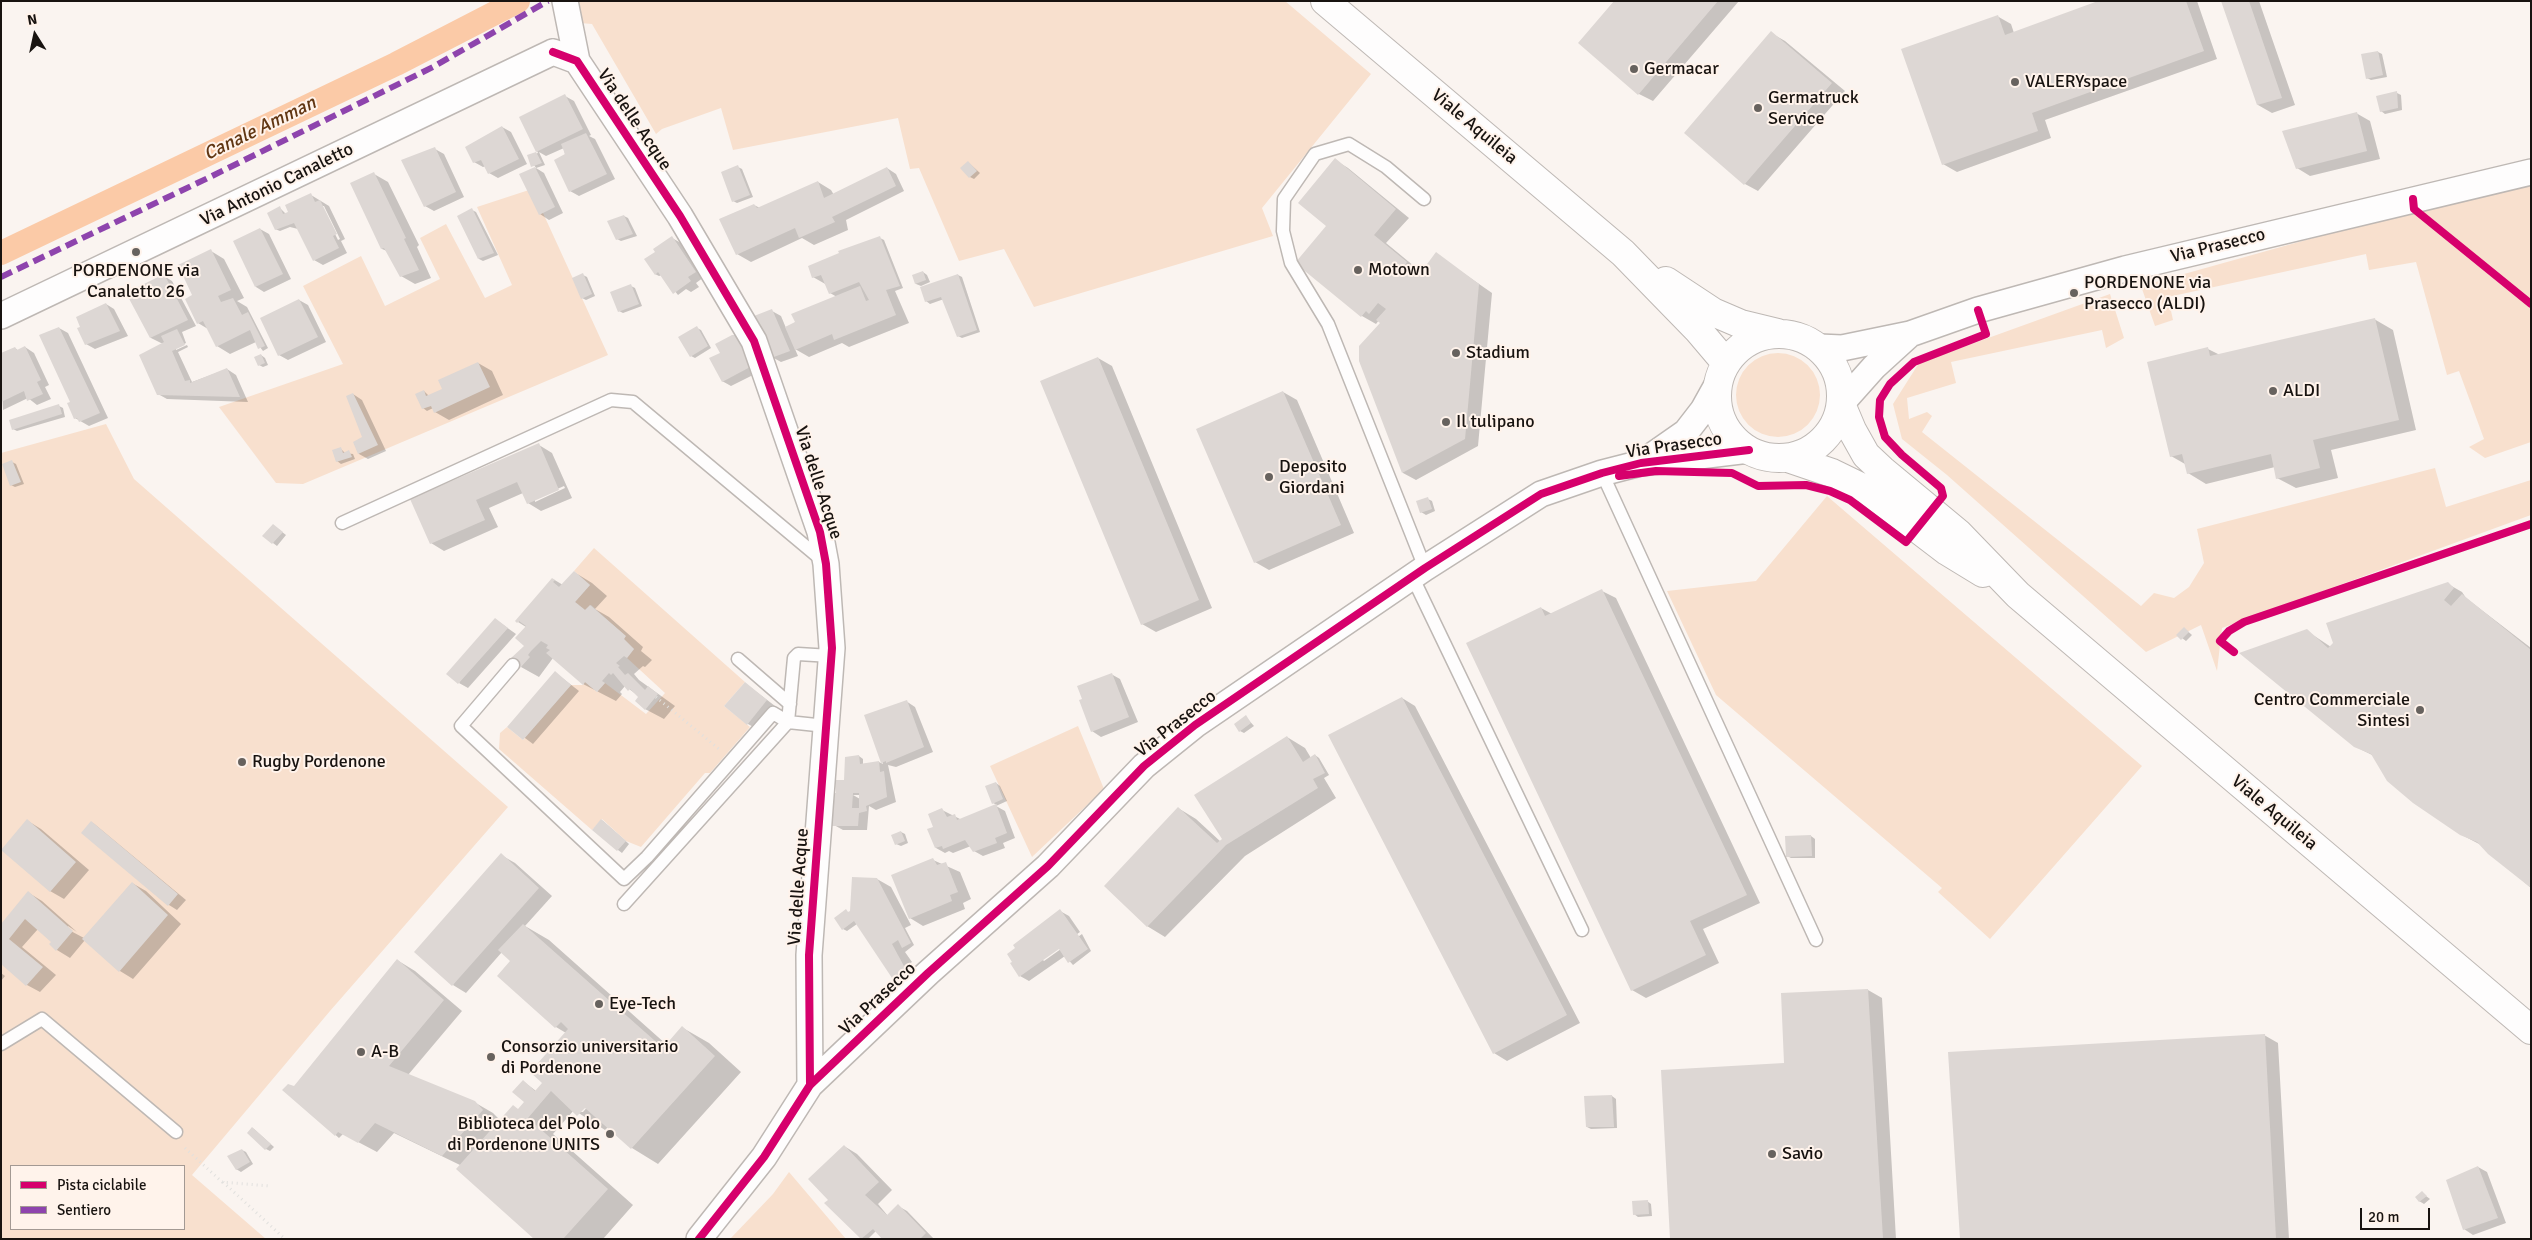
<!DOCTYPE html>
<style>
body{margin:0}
#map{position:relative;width:2532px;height:1240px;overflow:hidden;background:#faf4f0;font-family:Signika,sans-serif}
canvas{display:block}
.frame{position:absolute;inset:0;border:2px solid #181310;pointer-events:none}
.legend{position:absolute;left:10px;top:1165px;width:175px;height:65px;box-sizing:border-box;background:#fff3eb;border:1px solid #a39993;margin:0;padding:6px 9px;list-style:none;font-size:15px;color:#181310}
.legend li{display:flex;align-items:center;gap:10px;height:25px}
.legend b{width:25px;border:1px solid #a39993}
.north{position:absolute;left:10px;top:10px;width:50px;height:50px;-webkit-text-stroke:4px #fff3eb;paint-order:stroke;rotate:350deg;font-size:14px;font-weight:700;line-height:20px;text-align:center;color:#181310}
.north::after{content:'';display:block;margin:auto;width:18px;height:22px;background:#181310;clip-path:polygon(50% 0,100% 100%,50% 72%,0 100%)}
.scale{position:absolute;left:2360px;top:1208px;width:70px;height:22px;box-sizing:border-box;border:2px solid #181310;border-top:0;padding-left:6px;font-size:15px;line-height:18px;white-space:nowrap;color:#181310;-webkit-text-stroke:4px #fff3eb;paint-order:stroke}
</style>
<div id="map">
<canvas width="2532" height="1240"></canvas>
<div class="frame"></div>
<ul class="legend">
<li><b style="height:6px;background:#d6006c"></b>Pista ciclabile</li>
<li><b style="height:6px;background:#8e44ad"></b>Sentiero</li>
</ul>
<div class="north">N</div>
<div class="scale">20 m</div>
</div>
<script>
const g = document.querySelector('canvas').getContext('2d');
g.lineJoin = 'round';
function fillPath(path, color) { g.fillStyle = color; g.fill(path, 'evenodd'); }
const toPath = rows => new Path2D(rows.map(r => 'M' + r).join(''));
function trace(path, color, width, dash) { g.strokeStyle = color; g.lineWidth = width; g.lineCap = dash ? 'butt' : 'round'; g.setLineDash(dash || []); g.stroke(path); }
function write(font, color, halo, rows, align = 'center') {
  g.font = font + ' Signika,sans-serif'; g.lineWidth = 4; g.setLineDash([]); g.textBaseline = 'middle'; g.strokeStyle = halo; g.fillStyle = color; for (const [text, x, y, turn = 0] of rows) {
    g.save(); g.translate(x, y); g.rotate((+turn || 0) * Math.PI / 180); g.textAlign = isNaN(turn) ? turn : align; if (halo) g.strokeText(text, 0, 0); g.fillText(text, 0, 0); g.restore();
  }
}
fillPath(toPath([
 [576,1,1285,1,1371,74,1262,208,1273,236,1034,307,1004,249,959,261,919,168,910,169,898,118,733,150,721,108,662,129,656,134,592,24,580,23],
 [2531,181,2531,442,2485,458,2469,447,2484,439,2459,371,2447,375,2416,262,2369,270,2366,254,2168,297,2173,320,2155,326,2141,286,2442,202],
 [532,189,608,355,303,484,276,483,219,407,343,364,303,286,361,256,385,306,440,279,420,238,446,224,485,298,512,285,477,207],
 [2110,294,2124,338,2106,348,2102,330,1951,362,1956,383,1907,398,1909,419,1927,412,1932,416,1922,432,2141,606,2154,593,2174,598,2189,587,2204,563,2197,529,2435,468,2446,507,2531,480,2531,515,2222,628,2217,671,2201,625,2146,652,1947,475,1902,439,1893,404,1919,363],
 '1736 395a42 42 0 1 1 84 0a42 42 0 1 1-84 0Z',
 [106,424,134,479,508,807,330,1011,192,1175,266,1239,1,1239,1,453],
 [11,1166,184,1166,184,1229,11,1229],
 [1827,496,2142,766,1990,939,1938,892,1942,888,1716,695,1667,591,1756,581],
 [594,548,745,682,724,706,750,727,710,773,705,773,641,847,626,841,602,819,592,830,499,749,500,733,507,727,523,740,571,685,583,685,585,682,597,692,605,683,646,714,665,693,627,658,634,649,624,639,625,636,591,605,585,610,575,602,590,585,574,571],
 [1078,726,1104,789,1032,857,990,766],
 [789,1172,846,1239,730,1239,773,1194]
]), '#f8e0ce');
fillPath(toPath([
 [1615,1,1739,1,1653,101,1639,94],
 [2102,1,2197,1,2217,59,2045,120,2051,138,1957,172,1943,164,1997,16,2011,24,2014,33],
 [2223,1,2259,1,2295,105,2272,113,2258,105],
 [1771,33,1785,41,1845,91,1758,191,1745,184],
 [2378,52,2382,54,2387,77,2371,80,2367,78],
 [2397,93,2401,95,2402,110,2385,114,2381,111],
 [565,96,574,101,591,135,589,136,595,139,615,179,579,196,570,191,564,148,546,156,539,152,545,165,536,168,544,173,563,213,549,220,540,214,521,174,536,168,528,156,538,153,521,118],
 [2356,113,2370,121,2380,159,2310,176,2297,168],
 [502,127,511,132,527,164,498,178,489,173,486,166,483,167,474,162],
 [435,149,444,154,464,197,434,211,425,206],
 [1335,160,1348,168,1409,218,1386,243,1420,271,1418,273,1420,275,1436,254,1492,293,1478,446,1416,480,1403,473,1381,322,1379,320,1376,324,1362,316,1297,262,1327,226],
 [969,163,980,173,974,179,970,177],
 [738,167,742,169,753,197,737,203,733,201],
 [887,168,896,174,904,191,846,220,848,230,814,245,802,238,751,262,737,254,754,205,760,208,818,182,831,190,834,195],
 [374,174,388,182,419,245,417,247,431,278,415,284,401,276,387,251,382,249],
 [311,195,329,206,345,239,341,241,347,253,323,265,314,260,298,229,290,227,280,231,275,229,280,208,286,214],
 [321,206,324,206,340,239,338,240],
 [472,210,476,212,498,255,483,261,479,259],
 [624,216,628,218,637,236,621,241,617,239],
 [260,229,269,234,291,279,264,292,256,287],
 [672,238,681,243,704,277,696,283,699,287,691,292,686,289,678,295,662,275,659,276,655,274,655,253],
 [880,238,884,240,903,288,895,291,909,323,849,347,842,343,809,357,795,349,798,356,781,362,772,357,772,311,781,316,786,328,837,297,830,293,827,285,813,277],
 [211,251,224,259,244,298,237,301,247,307,268,348,263,351,256,342,230,354,217,346,208,329,198,323,193,296],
 [923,272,927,275,930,282,921,286,916,284,914,276],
 [583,275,587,277,595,296,586,300,582,298],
 [958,275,962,277,980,332,962,338,958,336,944,299,930,304,926,301],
 [164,276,172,281,196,326,182,332,186,343,176,348,176,350,187,345,188,347,178,352,192,382,227,369,236,375,248,402,167,399,158,394,163,344,151,338,127,293],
 [631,286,635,288,642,306,623,313,619,311],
 [299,300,308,305,326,342,288,360,279,355],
 [106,304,114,309,128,336,95,349,86,344],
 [2374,319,2393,330,2416,430,2331,450,2338,478,2296,488,2277,478,2275,467,2206,484,2188,473,2185,464,2171,456,2208,349,2220,355],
 [59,328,68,333,108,418,89,426,75,418],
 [697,328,701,330,711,348,695,358,691,356],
 [737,337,761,371,731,386,722,381],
 [25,347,34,353,49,385,45,387,51,399,37,405,28,398,3,410,1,366,15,348,19,351],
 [261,355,265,358,268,365,263,367,259,365],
 [1098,358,1112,366,1212,608,1156,632,1142,624],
 [478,363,492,371,503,395,449,420,435,412,433,408,427,411,423,408,424,391,429,396,444,390],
 [1283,392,1297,400,1354,533,1269,570,1255,562],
 [353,394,362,400,386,451,368,459,359,454,354,443,364,438],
 [59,406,63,408,65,417,17,431,13,429],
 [539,445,552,453,572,498,541,511,528,503,523,493,489,508,498,527,444,551,431,543,412,500],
 [564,486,565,488,535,502,535,499],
 [341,449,345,453,353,454,355,459,341,464,337,461],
 [12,462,16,464,24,484,15,487,11,485],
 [1428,499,1432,501,1435,511,1426,515,1421,512],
 [277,528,286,535,277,546,273,543],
 [574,572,592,583,607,596,595,609,609,617,643,647,641,651,652,660,645,667,643,666,634,674,639,680,675,706,664,719,645,709,640,697,625,686,620,692,622,694,616,701,583,684,553,658,539,677,521,667,526,646,526,627,518,622,553,579,563,585],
 [2448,584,2462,592,2466,598,2531,648,2531,888,2481,845,2460,834,2374,756,2354,746,2307,631,2331,647],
 [1602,591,1616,598,1760,903,1703,929,1719,963,1646,998,1632,990,1541,608,1552,614],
 [495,619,516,634,468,688,459,683],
 [2184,628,2192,635,2186,641,2178,635],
 [556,673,579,691,533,744,509,726],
 [1111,674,1120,679,1138,722,1101,737,1092,731],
 [745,683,775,706,757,729,748,724],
 [1402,698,1415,706,1580,1023,1507,1061,1494,1053],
 [906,701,915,707,933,752,896,767,888,765,896,802,876,810,869,806,867,830,843,830,834,825,838,794,859,756,863,759,863,764,879,762,883,764,866,716],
 [853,795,860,795,860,799],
 [1246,717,1254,726,1244,733,1240,731],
 [1287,737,1305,748,1311,758,1315,755,1319,758,1329,775,1324,778,1336,798,1245,856,1165,937,1147,926,1178,808,1196,819,1221,842],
 [996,783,1000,786,1007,801,996,806,1005,811,1015,838,1003,843,1005,848,983,856,974,851,971,846,953,853,949,851,945,853,936,848,935,828,942,810,962,820,997,805,993,803],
 [602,820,629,844,622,853,618,850],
 [28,821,41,829,89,870,64,899,50,891],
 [92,822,186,900,177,910,169,905],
 [901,832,905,834,908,843,901,846,896,844],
 [1811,836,1815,839,1815,858,1791,858,1787,856],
 [501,855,515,863,552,896,525,926,549,940,667,1045,683,1028,709,1043,741,1072,658,1164,632,1148,608,1127,605,1130,574,1110,553,1134,633,1205,603,1239,536,1239,460,1165,394,1133,377,1152,343,1134,339,1138,284,1090,294,1088,397,960,415,971,462,1011,408,1075,474,1102,493,1113,500,1120,519,1110,526,1102,523,1081,536,1091,543,1083,566,1033,556,1027,499,976,512,961,502,952,466,993,453,985],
 [590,1104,583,1112,579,1112],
 [933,860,960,872,971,899,963,903,965,909,923,926,910,918],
 [877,879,891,887,911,925,905,928,914,945,905,952,912,962,906,966,908,970,897,979,893,977,857,924,847,931,843,929,849,913],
 [132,883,146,891,181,924,133,979,120,971,85,940,70,958,57,950,52,942,38,929,22,947,56,975,40,992,27,985,1,926,29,893,42,901,77,932,68,926,67,929,84,938],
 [1060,911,1069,916,1080,932,1042,959,1044,961,1082,934,1091,951,1073,965,1065,956,1029,981,1020,976],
 [1,973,5,976,1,981],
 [1868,990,1882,998,1896,1239,1671,1239,1785,1064,1783,994],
 [2264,1035,2278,1043,2289,1239,1960,1239],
 [1612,1096,1616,1099,1617,1128,1591,1129,1587,1127],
 [253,1128,274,1147,270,1151,266,1149],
 [844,1146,857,1154,892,1190,878,1204,888,1216,898,1206,907,1211,934,1239,884,1239,876,1231,868,1239,862,1238,830,1200],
 [242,1150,246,1152,253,1164,241,1172,236,1169],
 [2478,1167,2487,1172,2506,1223,2473,1235,2464,1229],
 [2422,1193,2430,1199,2424,1204,2419,1201],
 [1647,1201,1651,1204,1652,1216,1638,1217,1634,1214]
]), '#0003');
trace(toPath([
 [1,253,396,64,518,1]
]), '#fbcaa7', 24);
fillPath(toPath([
 [1614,1,1718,1,1638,95,1578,43],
 [2098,1,2186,1,2204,51,2032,113,2038,131,1942,165,1901,49,1998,15,2005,35],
 [2221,1,2249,1,2282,98,2257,105],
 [1771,31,1832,83,1744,185,1684,133],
 [2378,51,2383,75,2366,79,2361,54],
 [2397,91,2398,108,2380,112,2376,96],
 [565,94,583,129,536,152,542,163,531,167,527,155,536,152,519,117],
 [2357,112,2367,151,2296,169,2282,131],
 [502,126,519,159,488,174,481,160,473,163,465,147],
 [586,133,607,174,569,192,554,160,565,154,561,144],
 [435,147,456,192,424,207,401,160],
 [1335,158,1396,209,1374,235,1407,262,1405,265,1419,275,1436,252,1479,284,1465,439,1402,473,1359,361,1359,346,1380,323,1376,320,1386,309,1378,303,1369,314,1366,311,1361,317,1295,263,1326,226,1298,203],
 [968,161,977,171,969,178,960,168],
 [738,165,750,195,732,202,721,172],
 [535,167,555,207,539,215,519,174],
 [887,167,896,186,832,217,835,222,799,238,795,228,736,255,719,219,754,204,757,208,818,181,824,198],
 [374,172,406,238,404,239,419,270,400,277,384,248,381,249,350,183],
 [311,193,315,202,320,200,337,234,333,236,339,248,313,261,294,223,275,230,267,213,280,206,283,214,288,212,285,205],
 [472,208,494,253,478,259,457,216],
 [624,215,633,234,616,240,607,221],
 [260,228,283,274,255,287,233,241],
 [672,236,696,272,688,277,691,281,673,294,658,272,655,275,644,259,655,252,653,249],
 [880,236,900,286,886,290,896,315,834,340,832,334,795,350,785,327,795,322,791,314,860,286,866,301,869,300,859,282,829,294,821,275,812,278,808,266,839,253,838,251],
 [211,249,231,290,218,296,221,302,233,298,242,315,248,312,265,346,258,349,250,330,216,347,203,321,197,324,185,299,192,295,178,265],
 [923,271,926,280,915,284,912,275],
 [583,273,592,294,581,299,572,278],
 [164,274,188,320,150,338,126,293],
 [958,274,977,330,957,337,941,297,925,302,920,287],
 [631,284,639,304,618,312,610,292],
 [299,299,318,337,278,356,260,318],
 [106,303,120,331,85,345,77,328,80,327,76,317],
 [772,309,790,351,771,358,754,316],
 [2375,318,2399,420,2313,440,2320,468,2276,479,2271,454,2187,474,2182,454,2170,457,2147,362,2208,347,2210,356],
 [697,326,708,346,690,357,678,337],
 [59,327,100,413,79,422,77,418,74,419,67,403,70,402,39,335],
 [177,329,185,345,172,351,185,381,190,380,190,383,227,368,240,397,157,395,139,355,164,342,161,336],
 [732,335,737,335,752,366,722,382,709,358,720,353,715,344],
 [25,346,41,380,37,382,43,394,27,401,24,391,1,402,1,353,15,347,17,350],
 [261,354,265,363,258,366,254,357],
 [1098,357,1199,600,1141,625,1040,381],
 [478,362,490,387,434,413,431,406,422,409,415,394,424,390,426,396,442,389,438,380],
 [1283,391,1341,525,1254,563,1196,429],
 [353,393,378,445,358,454,353,442,362,437,346,396],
 [59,404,62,414,12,430,9,420],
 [539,443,559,490,527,504,517,482,476,500,485,520,430,544,410,499],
 [341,447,343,453,349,450,352,457,336,462,332,450],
 [12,460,21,482,10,486,2,464],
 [1428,497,1432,509,1420,513,1416,501],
 [273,524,283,532,272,544,262,536],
 [574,571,590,585,575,602,585,610,590,605,626,636,624,639,634,649,627,658,624,656,616,663,620,666,618,667,625,675,628,673,645,690,648,686,658,694,645,710,635,701,638,697,630,689,628,691,613,673,611,675,609,673,602,681,605,683,597,692,585,682,583,685,546,653,550,650,546,648,548,645,541,641,531,651,528,655,530,657,520,668,510,659,524,646,515,638,526,626,519,621,517,623,515,621,552,578,555,580,553,582,559,587],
 [2448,582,2454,588,2444,600,2451,606,2462,594,2531,650,2531,888,2488,854,2477,842,2460,835,2413,803,2387,781,2371,754,2354,747,2239,653,2307,629,2328,648,2333,643,2326,623],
 [1602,589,1747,895,1690,921,1706,955,1631,991,1466,643,1541,607,1545,616],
 [495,618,508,628,458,684,446,674],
 [2184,627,2189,632,2181,640,2176,635],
 [555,671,571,685,523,740,507,727],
 [1112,673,1129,717,1091,732,1079,700,1082,699,1077,686],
 [745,682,767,700,747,725,724,706],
 [1402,697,1567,1015,1493,1054,1328,735],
 [907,700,924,747,886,763,886,761,881,763,864,715],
 [1246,715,1251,723,1239,732,1234,724],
 [1287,736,1303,762,1315,754,1325,773,1313,779,1318,788,1226,845,1147,927,1104,886,1178,807,1217,843,1222,839,1194,795],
 [859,755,860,764,879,761,880,772,884,771,887,797,866,806,867,811,859,813,858,826,832,826,833,793,836,793,835,780,844,780,845,757],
 [853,793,859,793,859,808,852,808],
 [996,782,1003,799,992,804,985,786],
 [996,804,1007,833,995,838,997,843,973,852,965,840,943,849,942,846,935,848,927,829,933,827,928,814,942,808,947,817,955,814,957,820],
 [27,819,76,862,50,892,1,850],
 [601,819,626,841,617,851,592,830],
 [91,821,178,894,168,906,81,833],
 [901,831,905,841,895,845,891,835],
 [1811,835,1812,856,1786,857,1785,836],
 [501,853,539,888,452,986,414,952],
 [933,858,937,865,946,862,958,892,950,895,952,901,909,919,891,875],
 [852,877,877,878,911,943,902,948,898,940,892,944,905,968,892,978,854,921,842,930,834,918,846,909,848,912,850,911],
 [132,882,168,915,119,972,82,939],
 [28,891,73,931,56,951,49,944,51,942,25,919,9,939,43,967,26,986,1,964,1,924],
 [1060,909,1088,949,1068,963,1059,949,1019,977,1010,963,1012,962,1007,954,1015,948,1013,945],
 [523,924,663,1048,682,1026,715,1056,631,1149,585,1108,577,1116,551,1091,528,1118,608,1189,563,1239,534,1239,456,1169,513,1105,518,1109,524,1102,512,1092,523,1080,535,1091,542,1083,530,1072,568,1029,561,1022,555,1028,497,976,510,961,498,950],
 [397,959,444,1000,389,1066,475,1101,483,1110,442,1156,375,1123,358,1143,338,1132,335,1136,282,1090,288,1084,294,1086],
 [1868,989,1883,1239,1670,1239,1661,1070,1784,1063,1781,993],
 [2265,1034,2276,1239,1960,1239,1948,1052],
 [1612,1095,1614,1127,1586,1127,1584,1096],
 [252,1127,271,1144,265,1150,247,1133],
 [844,1145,879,1182,865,1195,887,1215,898,1204,926,1233,920,1239,882,1239,873,1229,861,1239,824,1203,828,1200,808,1179],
 [242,1149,250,1162,236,1170,227,1156],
 [2478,1166,2498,1218,2463,1230,2446,1180],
 [2422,1191,2427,1196,2419,1202,2415,1197],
 [1648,1200,1649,1214,1633,1215,1632,1201]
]), '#ddd7d4');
const lane = toPath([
 [1424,199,1386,167,1349,144,1315,154,1284,199,1283,231,1291,263,1328,324,1425,568],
 [1602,473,1816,940],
 [342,523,611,400,633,402,822,560],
 [1412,576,1582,930],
 [738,659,790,704],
 [513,665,461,726,624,879,647,857,773,713,788,722,826,726],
 [624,904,788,722,794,658,798,654,831,656],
 [1,1044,42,1019,176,1132]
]);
const street = toPath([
 [565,1,577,61],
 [553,52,577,61,680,216,754,341,820,532,826,564,832,648,809,955,810,1085],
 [1,316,553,52],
 [1819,347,1842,348,1910,334,1978,310,2125,269,2531,172],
 [1841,404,1874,367,1908,336],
 [1643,462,1686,432,1703,410,1718,383],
 [699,1239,764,1157,810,1085,928,973,1048,866,1144,766,1195,725,1425,568,1541,494,1602,473,1641,463,1749,450]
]);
const primary = toPath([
 [1325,1,1623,253,1698,330,1726,363],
 [1666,281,1713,312,1741,324,1778,333],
 '1717 396a62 62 0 1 1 124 0a62 62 0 1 1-124 0Z',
 [1841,404,1852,430,1866,455,1882,470,1958,533,2018,595,2531,1030],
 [1788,458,1832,473,1867,490,1947,551,1983,573]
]);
trace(lane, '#beb8b4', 15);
trace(street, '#beb8b4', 28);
trace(primary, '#beb8b4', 30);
trace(toPath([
 [656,697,719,749],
 [185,1148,222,1182,270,1186],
 [223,1182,285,1239]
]), '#e1e0de', 3, [1, 4]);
trace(lane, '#fefdfd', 12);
trace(street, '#fefdfd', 25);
trace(primary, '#fefdfd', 28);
trace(toPath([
 [1,277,210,177,433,67,548,1]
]), '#8e44ad', 6, [12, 6]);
trace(toPath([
 [553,52,577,61,680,216,754,341,820,532,826,564,832,648,809,955,810,1085],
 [2413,199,2414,209,2531,304],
 [1619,476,1656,471,1732,473,1758,486,1806,485,1830,491,1850,500,1906,542,1943,496,1941,488,1902,455,1885,437,1879,417,1880,400,1890,384,1914,362,1986,334,1978,310],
 [2234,652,2220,641,2229,631,2244,622,2531,524],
 [699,1239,764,1157,810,1085,928,973,1048,866,1144,766,1195,725,1425,568,1541,494,1602,473,1641,463,1749,450]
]), '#d6006c', 8);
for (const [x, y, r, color] of [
 [1634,69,5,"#67625e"],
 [2015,82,5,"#67625e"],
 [1758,108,5,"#67625e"],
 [136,252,5,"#67625e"],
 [1358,270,5,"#67625e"],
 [2074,293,5,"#67625e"],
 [1456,353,5,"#67625e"],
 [2273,391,5,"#67625e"],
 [1446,422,5,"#67625e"],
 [1269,477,5,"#67625e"],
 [2420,710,5,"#67625e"],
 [242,762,5,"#67625e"],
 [599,1004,5,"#67625e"],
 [361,1052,5,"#67625e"],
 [491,1057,5,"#67625e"],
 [610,1134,5,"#67625e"],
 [1772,1154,5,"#67625e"]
]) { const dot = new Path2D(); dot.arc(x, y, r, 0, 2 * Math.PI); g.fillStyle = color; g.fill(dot); trace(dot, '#fff3eb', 2); }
write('18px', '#181310', '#fff3eb', [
 ["Germacar",1644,69],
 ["VALERYspace",2025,82],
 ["Germatruck",1768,98],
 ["Service",1768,119],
 ["Motown",1368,270],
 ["PORDENONE via",136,271,"center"],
 ["Canaletto 26",136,292,"center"],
 ["PORDENONE via",2084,283],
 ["Prasecco (ALDI)",2084,304],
 ["Stadium",1466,353],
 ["ALDI",2283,391],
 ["Il tulipano",1456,422],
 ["Deposito",1279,467],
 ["Giordani",1279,488],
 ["Centro Commerciale",2410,700,"right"],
 ["Sintesi",2410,721,"right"],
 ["Rugby Pordenone",252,762],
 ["Eye-Tech",609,1004],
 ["Consorzio universitario",501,1047],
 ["di Pordenone",501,1068],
 ["A-B",371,1052],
 ["Biblioteca del Polo",600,1124,"right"],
 ["di Pordenone UNITS",600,1145,"right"],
 ["Savio",1782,1154]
], 'left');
write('18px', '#181310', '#fff3eb', [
 ["Via delle Acque",634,120,56],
 ["Viale Aquileia",1474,127,40],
 ["Via Antonio Canaletto",277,185,-26],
 ["Via Prasecco",2218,246,-14],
 ["Via Prasecco",1674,446,-8],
 ["Via delle Acque",818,483,72],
 ["Via Prasecco",1176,724,-38],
 ["Viale Aquileia",2274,813,40],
 ["Via delle Acque",799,887,-86],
 ["Via Prasecco",878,999,-43]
]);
write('italic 19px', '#613612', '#fff3eb', [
 ["Canale Amman",260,129,-26]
]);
</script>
